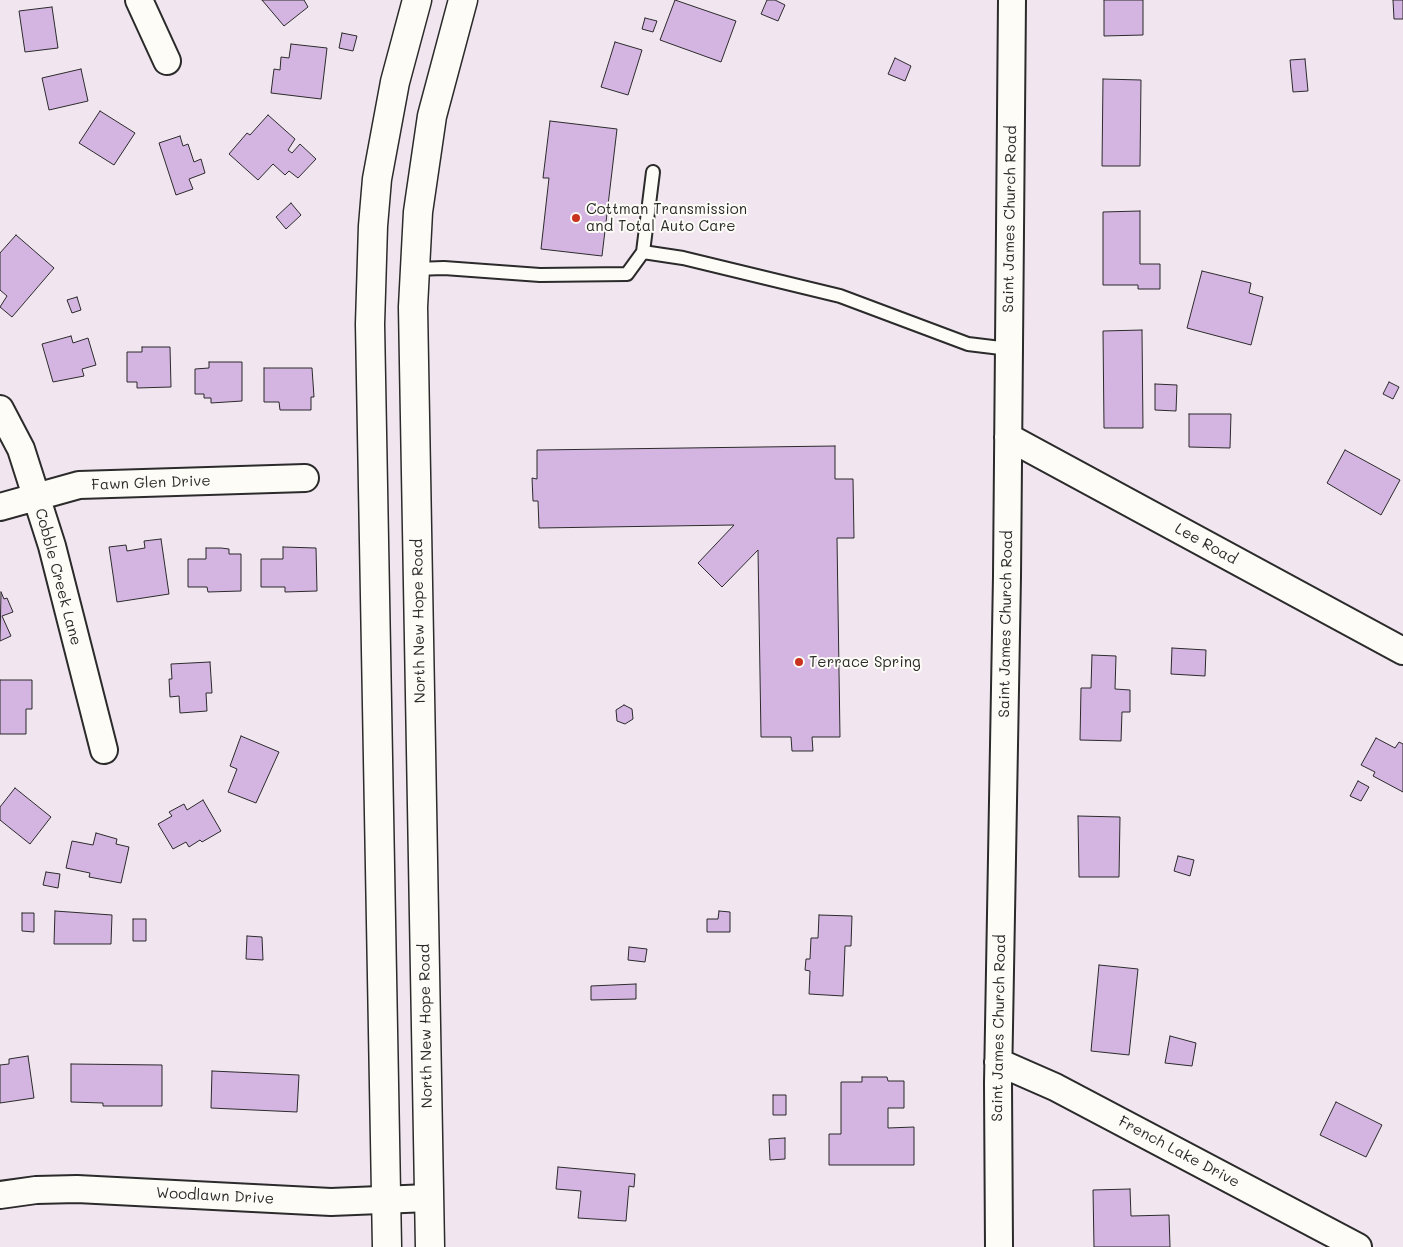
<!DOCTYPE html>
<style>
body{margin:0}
canvas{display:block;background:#f1e6f0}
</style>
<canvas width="1403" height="1247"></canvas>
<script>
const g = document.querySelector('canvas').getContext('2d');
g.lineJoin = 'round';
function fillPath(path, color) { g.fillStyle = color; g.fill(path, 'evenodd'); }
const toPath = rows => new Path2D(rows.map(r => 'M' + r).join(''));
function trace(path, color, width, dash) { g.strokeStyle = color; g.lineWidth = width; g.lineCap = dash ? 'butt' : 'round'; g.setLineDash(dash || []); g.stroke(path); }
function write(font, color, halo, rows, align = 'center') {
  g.font = font + ' Mali,sans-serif'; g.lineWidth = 4; g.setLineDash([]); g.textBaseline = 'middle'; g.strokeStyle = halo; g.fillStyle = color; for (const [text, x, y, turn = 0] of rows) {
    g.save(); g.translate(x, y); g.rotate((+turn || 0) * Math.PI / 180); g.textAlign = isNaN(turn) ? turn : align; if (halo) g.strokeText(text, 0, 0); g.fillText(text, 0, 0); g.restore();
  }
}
const building = toPath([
 [262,0,304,0,308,7,284,26,262,0],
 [675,0,736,21,721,62,660,40,675,0],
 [767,0,775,0,785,5,778,21,761,14,767,0],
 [1104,0,1143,0,1143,35,1104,36,1104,0],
 [1393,0,1403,0,1403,19,1394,19,1393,0],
 [52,7,58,48,25,52,19,11,52,7],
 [645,18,657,21,653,32,642,29,645,18],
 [342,33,357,36,353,51,339,48,342,33],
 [615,42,642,50,628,95,601,87,615,42],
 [291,44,327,48,321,99,271,93,274,69,280,70,281,57,289,58,291,44],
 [895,58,911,66,905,81,888,74,895,58],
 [1305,59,1308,91,1293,92,1290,60,1305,59],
 [81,69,88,101,49,110,42,78,81,69],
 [1103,79,1141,80,1140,166,1102,166,1103,79],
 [100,111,135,133,114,165,79,143,100,111],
 [268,115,295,139,288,150,292,153,300,144,316,159,298,178,289,171,285,175,273,164,258,180,229,154,247,133,250,135,268,115],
 [550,121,617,129,602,256,541,249,549,178,543,178,550,121],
 [180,136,183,146,188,144,194,162,201,159,205,173,189,179,193,189,176,195,159,143,180,136],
 [291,203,301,215,286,229,276,217,291,203],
 [1140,211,1140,264,1160,264,1160,289,1138,289,1138,285,1103,285,1103,212,1140,211],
 [16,235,54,268,12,317,0,307,7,296,0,290,0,253,16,235],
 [1202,271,1251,283,1249,293,1263,297,1251,345,1187,328,1202,271],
 [77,297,81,310,72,313,67,300,77,297],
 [1142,330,1143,428,1104,428,1103,331,1142,330],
 [71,336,73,343,88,338,96,365,82,369,84,376,53,382,42,344,71,336],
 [142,347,170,347,171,387,137,388,137,382,127,382,127,352,142,352,142,347],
 [209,362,242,362,242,401,211,403,211,398,204,398,204,394,195,394,195,369,209,368,209,362],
 [264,368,312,368,314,397,311,397,311,410,280,410,279,402,264,402,264,368],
 [1389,382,1399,387,1393,399,1383,394,1389,382],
 [1155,384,1177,385,1176,411,1155,410,1155,384],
 [1189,414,1231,414,1230,448,1189,447,1189,414],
 [835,446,835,479,853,479,854,538,837,538,840,737,812,737,813,751,792,751,791,737,761,737,758,550,722,587,698,563,734,525,539,528,538,501,533,501,532,478,537,479,537,450,835,446],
 [1345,450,1400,480,1381,515,1327,483,1345,450],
 [161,539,169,594,117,602,109,547,126,545,127,551,145,548,144,541,161,539],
 [283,547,316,548,317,591,285,592,285,587,261,587,261,559,283,559,283,547],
 [206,548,221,548,229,549,229,554,241,554,241,591,208,592,207,587,188,587,188,559,206,559,206,548],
 [1,592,4,599,7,598,13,612,2,616,11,636,0,641,1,592],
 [1172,648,1206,650,1205,676,1171,674,1172,648],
 [1092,655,1116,656,1115,689,1130,690,1130,712,1122,712,1121,741,1080,740,1081,688,1091,688,1092,655],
 [210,662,212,693,206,693,207,711,180,713,179,696,170,697,169,679,172,679,171,664,210,662],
 [0,680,32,680,32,709,26,709,26,734,0,734,0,680],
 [624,705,632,709,633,719,625,724,617,721,616,710,624,705],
 [241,736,279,752,256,803,228,792,237,769,230,766,241,736],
 [1376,738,1395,748,1399,742,1403,744,1403,792,1373,776,1375,772,1361,765,1376,738],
 [1358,781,1369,787,1361,801,1350,796,1358,781],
 [15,788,51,817,30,844,0,820,0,807,15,788],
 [203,800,221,831,202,842,200,840,189,847,186,842,173,849,158,824,172,816,169,812,184,804,187,810,203,800],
 [1078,816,1120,817,1119,877,1079,877,1078,816],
 [96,833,117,839,116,844,129,847,121,883,89,877,90,873,66,868,72,841,93,845,96,833],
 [1178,856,1194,860,1190,876,1174,871,1178,856],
 [46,872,60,874,58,888,43,885,46,872],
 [55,911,112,915,111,944,54,944,55,911],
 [719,911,730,912,730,932,707,932,707,919,718,919,719,911],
 [22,913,34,913,34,932,22,931,22,913],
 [819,915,852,916,851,946,845,946,843,996,809,994,810,971,805,970,806,959,810,959,811,938,818,938,819,915],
 [133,919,146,919,146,941,133,941,133,919],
 [247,936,262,937,263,960,246,959,247,936],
 [629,947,647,949,645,962,628,960,629,947],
 [1099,965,1138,969,1129,1055,1091,1051,1099,965],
 [636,984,636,999,591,1000,591,986,636,984],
 [1170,1036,1196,1043,1192,1066,1165,1063,1170,1036],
 [28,1056,34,1098,0,1103,0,1065,9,1064,9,1059,28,1056],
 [71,1064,162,1065,162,1106,103,1106,103,1103,71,1102,71,1064],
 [212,1071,299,1075,297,1112,211,1108,212,1071],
 [862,1077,887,1077,888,1081,904,1081,904,1108,888,1108,888,1128,914,1127,914,1165,829,1165,829,1134,841,1134,841,1082,862,1082,862,1077],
 [773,1095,786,1095,786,1115,773,1115,773,1095],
 [1336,1102,1382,1125,1366,1157,1320,1135,1336,1102],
 [785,1138,785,1159,770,1160,769,1139,785,1138],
 [558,1167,635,1174,634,1187,629,1186,626,1221,578,1218,581,1191,556,1189,558,1167],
 [1130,1189,1131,1216,1169,1215,1170,1247,1094,1247,1093,1190,1130,1189]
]);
fillPath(building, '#d4b4e0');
trace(building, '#2b2b2b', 1);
const service = toPath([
 [653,172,643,252,683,258,840,296,968,344,1009,349],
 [415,269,444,268,540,275,627,274,643,252]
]);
const minor = toPath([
 [139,0,167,61],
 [0,409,21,449,52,546,104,750],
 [1008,437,1403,651],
 [0,507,79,485,305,478],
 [998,1062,1055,1087,1358,1247],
 [0,1195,36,1190,77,1189,331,1202,429,1198],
 [999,1247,998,1083,1007,576,1012,0]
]);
const primary = toPath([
 [387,1247,370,324,373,226,377,179,395,82,417,0],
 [430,1247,413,307,418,212,432,116,463,0]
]);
trace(service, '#2b2b2b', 16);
trace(minor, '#2b2b2b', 30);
trace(primary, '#2b2b2b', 31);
trace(service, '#fdfcf7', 12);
trace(minor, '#fdfcf7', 26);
trace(primary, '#fdfcf7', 28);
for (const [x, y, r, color] of [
 [576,218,5,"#c8321e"],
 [799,662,5,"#c8321e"]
]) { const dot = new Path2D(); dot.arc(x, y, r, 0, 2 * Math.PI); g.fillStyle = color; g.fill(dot); trace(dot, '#fdfcf7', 2); }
write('15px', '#2b2b2b', '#fdfcf7', [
 ["Cottman Transmission",586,209],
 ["and Total Auto Care",586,226],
 ["Terrace Spring",809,662]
], 'left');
write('15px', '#2b2b2b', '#fdfcf7', [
 ["Saint James Church Road",1010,219,-89],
 ["Fawn Glen Drive",151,483,-2],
 ["Lee Road",1206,544,29],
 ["Cobble Creek Lane",58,577,75],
 ["North New Hope Road",419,621,-91],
 ["Saint James Church Road",1006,624,-89],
 ["North New Hope Road",426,1026,-91],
 ["Saint James Church Road",999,1028,-89],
 ["French Lake Drive",1179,1152,28],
 ["Woodlawn Drive",215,1196,3]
]);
</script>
